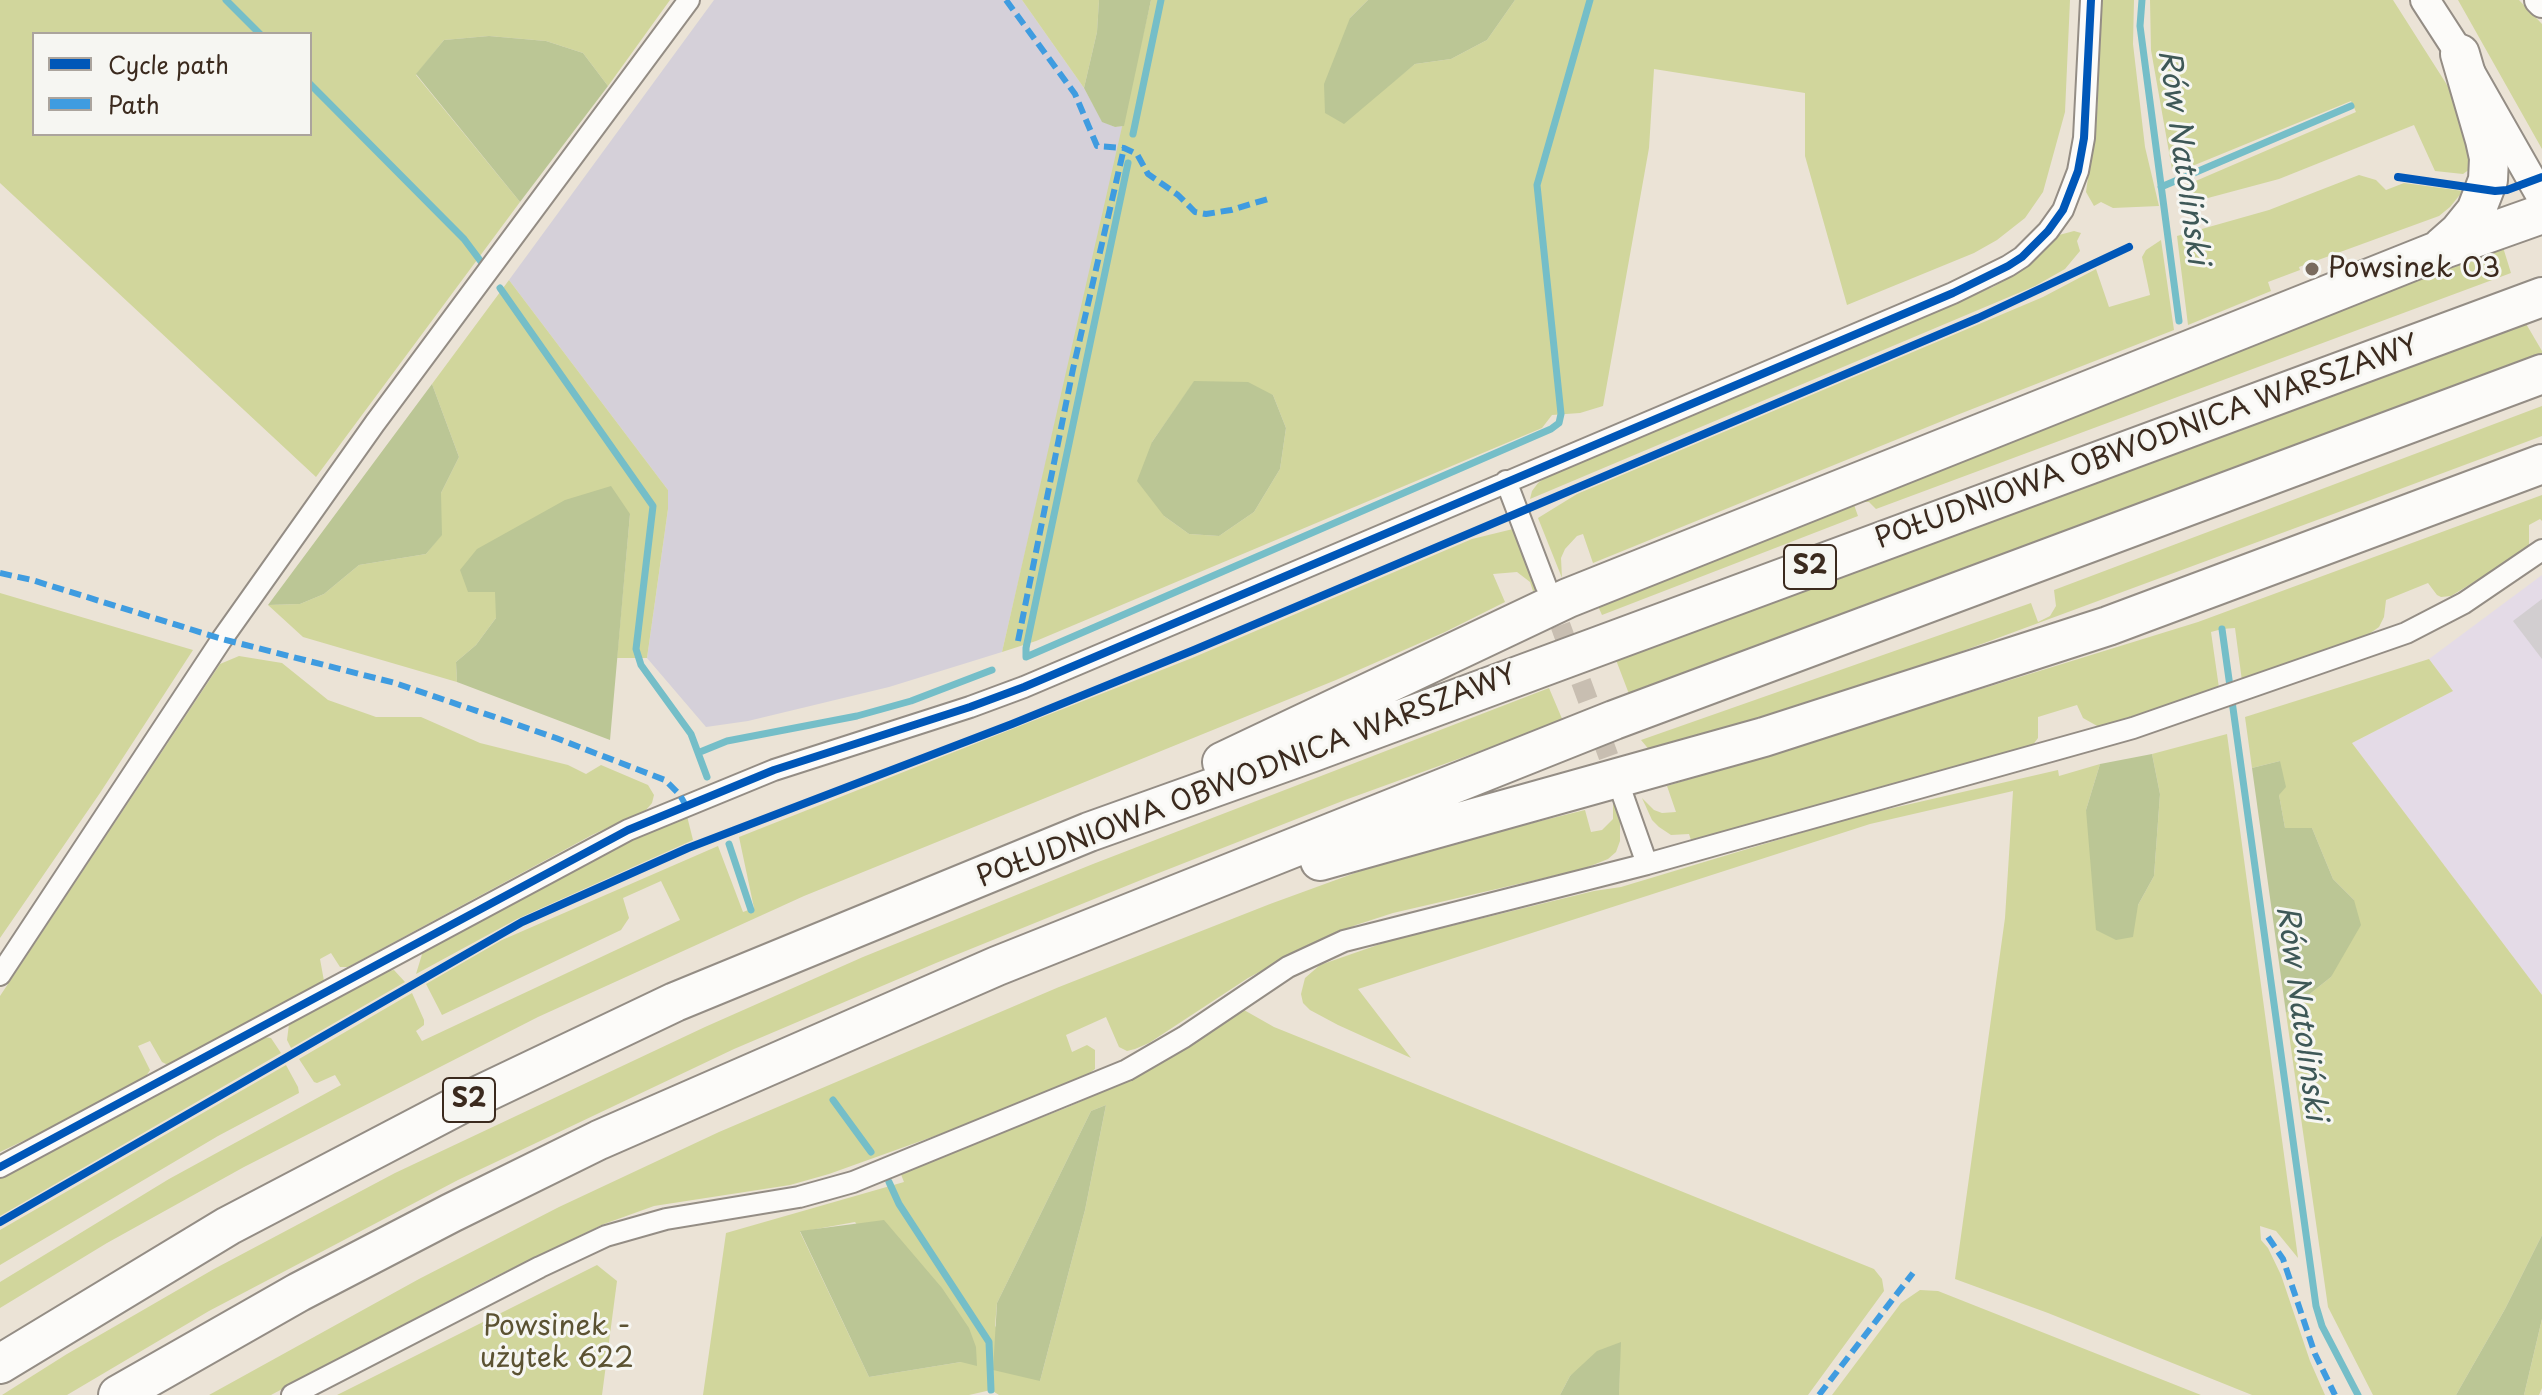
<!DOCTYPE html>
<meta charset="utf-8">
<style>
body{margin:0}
#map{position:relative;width:2542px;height:1395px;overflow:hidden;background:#ebe3d6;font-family:"Playpen Sans",sans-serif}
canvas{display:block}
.legend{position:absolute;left:32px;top:32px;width:280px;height:104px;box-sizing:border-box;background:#f6f6f2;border:2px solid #aba49d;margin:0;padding:10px 14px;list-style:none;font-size:24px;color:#3b2a1e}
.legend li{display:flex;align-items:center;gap:16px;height:40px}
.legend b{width:40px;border:2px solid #aba49d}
</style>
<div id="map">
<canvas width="2542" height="1395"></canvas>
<ul class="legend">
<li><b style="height:10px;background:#0057b8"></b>Cycle path</li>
<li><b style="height:10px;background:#3f9ce0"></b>Path</li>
</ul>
</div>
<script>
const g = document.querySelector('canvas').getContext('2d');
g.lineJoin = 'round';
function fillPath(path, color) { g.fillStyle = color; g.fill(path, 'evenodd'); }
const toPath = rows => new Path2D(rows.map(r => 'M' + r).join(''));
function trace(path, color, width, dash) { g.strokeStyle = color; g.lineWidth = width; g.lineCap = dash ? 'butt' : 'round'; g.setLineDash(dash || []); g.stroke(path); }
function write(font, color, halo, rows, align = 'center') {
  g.font = font + ' "Playpen Sans",sans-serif'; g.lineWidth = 6; g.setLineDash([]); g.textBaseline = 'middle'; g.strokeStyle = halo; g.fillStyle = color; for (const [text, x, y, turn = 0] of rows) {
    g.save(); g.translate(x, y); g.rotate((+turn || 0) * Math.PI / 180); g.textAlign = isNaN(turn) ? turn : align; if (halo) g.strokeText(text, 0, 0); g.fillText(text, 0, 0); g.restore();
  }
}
fillPath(toPath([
 [2542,575,2542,995,2352,743,2453,691,2429,659]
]), '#e4dbe7');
fillPath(toPath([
 [714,0,1022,0,1084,88,1102,121,1115,127,1124,126,1002,652,889,687,748,721,706,727,647,658,668,509,668,490,509,280]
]), '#d5d0d9');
fillPath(toPath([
 [0,0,670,0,608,86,583,53,546,41,489,36,444,40,416,75,520,202,316,477,0,183],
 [34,34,310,34,310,134,34,134],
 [1022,0,1099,0,1097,32,1084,88],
 [1151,0,1368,0,1350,18,1381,91,1415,64,1451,59,1487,40,1515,0,2070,0,2065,112,2043,192,2025,218,1997,240,1974,253,1847,305,1805,156,1805,93,1654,69,1649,148,1603,406,1580,413,1552,415,1542,428,1036,641,1002,652],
 [1194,382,1273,395,1286,428,1280,469,1254,512,1219,536,1189,534,1164,516,1152,442],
 [2102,0,2134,0,2133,44,2145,147,2159,206,2113,208,2101,202,2094,206,2086,192,2097,113],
 [2150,0,2393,0,2449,88,2474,134,2470,169,2463,174,2435,171,2414,125,2279,179,2178,206,2178,192,2184,186,2356,112,2351,101,2185,169,2172,169,2151,50],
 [2458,0,2519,0,2542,24,2542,149],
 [2359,175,2376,180,2386,190,2404,183,2463,191,2450,207,2439,216,2299,267,2300,270,2268,282,2271,291,2188,325,2177,236,2269,210],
 [2074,231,2081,233,2077,241,2080,251,2065,269,2035,286,1530,499,1532,491,1538,483,1554,471,1993,287,2026,268,2059,235],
 [2161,240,2174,330,1957,415,1593,563,1583,534,1577,536,1565,549,1561,558,1562,578,1538,518,1577,494,2043,297,2096,269,2109,307,2150,295,2142,257,2146,250],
 [2502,244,2511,273,1876,509,1869,502,1853,502,1858,516,1602,615,1597,604],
 [509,280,668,490,668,509,647,658,617,658,630,514,496,592,496,618,476,645,456,662,457,682,303,637,268,605,300,604,324,594,359,565,426,554,441,535,441,493,459,457,432,384],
 [2525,322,2542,351,2542,356,1629,694,1616,660],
 [2542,406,2542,436,2336,513,1941,659,1744,726,1651,752,1641,740,2031,603,2038,622,2050,616,2056,606,2054,590],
 [2542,495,2542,521,2540,519,2529,525,2529,546,2525,551,2451,596,2441,597,2437,595,2428,583,2386,600,2384,617,2379,627,2369,634,2242,681,2235,628,2222,629,2211,632,2219,688,2099,727,2083,718,2077,705,2038,717,2038,738,2029,750,1691,840,1689,834,1671,835,1659,827,1652,820,1642,798,1654,810,1662,813,1676,812,1667,786,2198,622],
 [1513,529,1537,590,1533,591,1530,582,1517,572,1493,574,1505,602,1445,632,1336,680,804,896,538,1017,244,1167,107,1243,0,1308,0,1282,169,1179,341,1085,335,1075,317,1083,314,1082,299,1059,412,993,424,1020,424,1025,416,1031,422,1041,680,920,661,881,623,898,629,918,621,930,442,1015,426,984,502,940,718,846,743,912,754,908,739,837,1192,658,1472,539],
 [0,593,193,650,100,793,0,938],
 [239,656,282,663,328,700,376,717,421,717,480,743,568,765,586,774,601,765,648,785,654,795,652,803,646,810,592,835,348,967,340,967,331,953,320,959,324,981,170,1066,162,1062,150,1041,138,1046,150,1070,145,1078,86,1111,0,1152,0,996,220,664],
 [2429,659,2453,691,2352,743,2542,995,2542,1235,2505,1309,2456,1395,2373,1395,2328,1307,2286,1013,2331,977,2354,900,2333,879,2312,828,2285,828,2279,795,2280,761,2252,768,2245,717],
 [1549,688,1563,721,1345,800,1146,878,936,963,734,1049,458,1180,209,1311,67,1395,2,1395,67,1354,214,1269,395,1173,705,1027,863,957,1093,864],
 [2227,734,2298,1258,2276,1231,2260,1226,2261,1240,2268,1248,2281,1275,2310,1361,2325,1395,2252,1395,2048,1313,1955,1279,2005,918,2013,791,1870,824,1358,989,1411,1058,1338,1025,1310,1010,1303,1003,1301,994,1305,978,1320,965,1389,941,1594,891,1621,887,1854,817,2058,770,2059,776,2100,764,2086,810,2138,905,2154,876,2160,794,2152,754],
 [1613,799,1620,820,1620,841,1616,852,1608,859,1583,869,1393,913,1356,925,1316,942,1248,978,1149,1043,1135,1049,1127,1051,1119,1047,1106,1017,1066,1035,1072,1052,1087,1045,1095,1050,1095,1069,1088,1074,971,1123,829,1174,790,1185,654,1206,604,1224,484,1282,271,1395,209,1395,419,1279,559,1207,719,1132,1059,987,1270,904,1407,854,1585,810,1591,832,1602,830,1613,819],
 [687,816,693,840,517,919,416,974,423,951,594,857],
 [394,970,405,982,291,1048,287,1040,289,1024,384,972],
 [1244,1010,1274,1027,1874,1269,1882,1279,1884,1291,1808,1395,1619,1395,1620,1343,1570,1376,1560,1395,999,1395,991,1390,969,1395,703,1395,726,1233,904,1182,900,1172,1066,1108,1113,1087,1157,1066,1228,1016],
 [1106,1105,1085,1210,1040,1381,995,1326,997,1303,1091,1111],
 [855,1222,961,1362,869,1377,800,1232],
 [264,1037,271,1038,281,1053,0,1216,0,1179],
 [286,1065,298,1087,299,1093,218,1136,0,1265,0,1230],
 [597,1265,617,1281,602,1395,337,1395],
 [1920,1290,1938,1291,2201,1395,1832,1395,1901,1303],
 [2542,1319,2542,1388,2539,1395,2524,1395]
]), '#d1d69c');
fillPath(toPath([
 [1099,0,1151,0,1124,126,1115,127,1102,122,1084,88,1097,32],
 [1368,0,1515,0,1487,40,1451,59,1415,64,1344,124,1325,113,1324,84,1350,18],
 [489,36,546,41,583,53,608,86,520,202,416,74,444,40],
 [1194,381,1248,382,1273,395,1286,428,1280,469,1254,512,1219,536,1189,534,1164,516,1137,481,1152,442],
 [432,384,459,457,441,493,442,535,426,554,359,565,324,594,300,604,268,605],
 [611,486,630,514,610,740,457,682,456,662,476,645,496,618,495,592,468,592,460,570,477,549,565,500],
 [2152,754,2160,794,2154,876,2138,905,2133,937,2116,940,2096,930,2086,810,2100,764],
 [2280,761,2286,787,2279,795,2285,828,2312,828,2333,879,2354,900,2361,925,2331,977,2286,1013,2252,768],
 [1106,1105,1085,1210,1040,1381,993,1370,997,1303,1091,1111],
 [884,1220,942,1288,969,1328,976,1347,977,1366,961,1362,869,1377,800,1231],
 [2542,1235,2542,1319,2524,1395,2456,1395,2505,1309],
 [1621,1342,1619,1395,1560,1395,1570,1376,1597,1351]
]), '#bbc695');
trace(toPath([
 [226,0,260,34],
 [2142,0,2140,26,2179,321],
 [310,84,464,239,482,263],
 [1133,134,1161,0],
 [1128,163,1026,648,1026,657,1551,429,1559,423,1561,414,1537,185,1590,0],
 [2161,187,2351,106],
 [500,288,653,506,636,649,641,665,691,734,707,777],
 [2222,629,2316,1306,2322,1326,2358,1395],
 [700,752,727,741,857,716,911,701,992,670],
 [729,844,751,910],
 [833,1100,871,1152],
 [889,1182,899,1204,989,1342,991,1390]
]), '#75bec8', 7);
fillPath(toPath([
 [2542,599,2542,659,2513,621]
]), '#d2ced0');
trace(toPath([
 [1550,597,1619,785]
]), '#c8beb1', 20, [20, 10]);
const minor = toPath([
 [1506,481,1546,586],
 [1623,796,1647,864],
 [0,975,222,639,375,423,689,0],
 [0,1167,628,830,774,770,970,707,1024,687,1953,293,2008,266,2022,257,2048,231,2063,210,2078,171,2084,138,2091,0],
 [292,1395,540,1267,606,1236,666,1219,799,1197,853,1182,1127,1070,1184,1037,1288,967,1344,941,1647,864,2133,728,2406,633,2464,603,2542,550]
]);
const secondary = toPath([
 [2425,0,2460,54,2542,198],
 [2539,0,2542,3]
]);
const motorway = toPath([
 [2442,247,2459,232,2476,211,2488,180,2489,158,2485,140,2460,54],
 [1222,762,1568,598,2435,252,2542,214],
 [1320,861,1764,737,2108,626,2542,464],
 [0,1364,228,1226,461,1104,675,1002,1089,832,1310,753,2542,297],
 [118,1395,299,1292,451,1213,599,1140,997,966,1614,720,2542,374]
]);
trace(minor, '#948d85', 24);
trace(secondary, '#948d85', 32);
trace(motorway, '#948d85', 42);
trace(minor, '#fcfbf9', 20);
trace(secondary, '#fcfbf9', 28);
trace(motorway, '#fcfbf9', 38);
trace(toPath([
 [1006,0,1075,94,1097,146,1124,148,1137,154,1148,174,1178,195,1195,212,1206,214,1231,210,1268,199],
 [0,573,32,580,222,639,395,683,556,738,665,780,680,795,685,804],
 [1018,641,1073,369,1124,148],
 [2268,1237,2283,1259,2315,1354,2335,1395],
 [1819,1395,1913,1273]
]), '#3f9ce0', 6, [12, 6]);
trace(toPath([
 [2398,177,2495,191,2507,190,2542,177],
 [0,1167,628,830,774,770,970,707,1024,687,1953,293,2008,266,2022,257,2048,231,2063,210,2078,171,2084,138,2091,0],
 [0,1222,522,922,688,848,1012,724,1194,650,1978,318,2129,247]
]), '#0057b8', 8);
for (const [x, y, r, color] of [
 [2312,269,8,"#796b5e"]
]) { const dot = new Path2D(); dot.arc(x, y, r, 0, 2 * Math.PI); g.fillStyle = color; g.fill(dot); trace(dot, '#f6f6f2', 3); }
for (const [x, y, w] of [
 [1810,567,52],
 [469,1100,52]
]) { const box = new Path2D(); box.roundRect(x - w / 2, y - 22, w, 44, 6); g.fillStyle = '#f6f6f2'; g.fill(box); trace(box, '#3b2a1e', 2); }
write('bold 26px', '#3b2a1e', null, [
 ["S2",1810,567],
 ["S2",469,1100]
]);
write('28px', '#3b2a1e', '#f6f6f2', [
 ["Powsinek 03",2328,269]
], 'left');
write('28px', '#3b2a1e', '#f6f6f2', [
 ["POŁUDNIOWA OBWODNICA WARSZAWY",2147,443,-20],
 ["POŁUDNIOWA OBWODNICA WARSZAWY",1247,777,-21]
]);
write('28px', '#5b5232', '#f6f6f2', [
 ["Powsinek -",557,1327],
 ["użytek 622",557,1359]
]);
write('italic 30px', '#3e5857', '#f6f6f2', [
 ["Rów Natoliński",2182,157,82],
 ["Rów Natoliński",2300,1013,82]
]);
</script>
